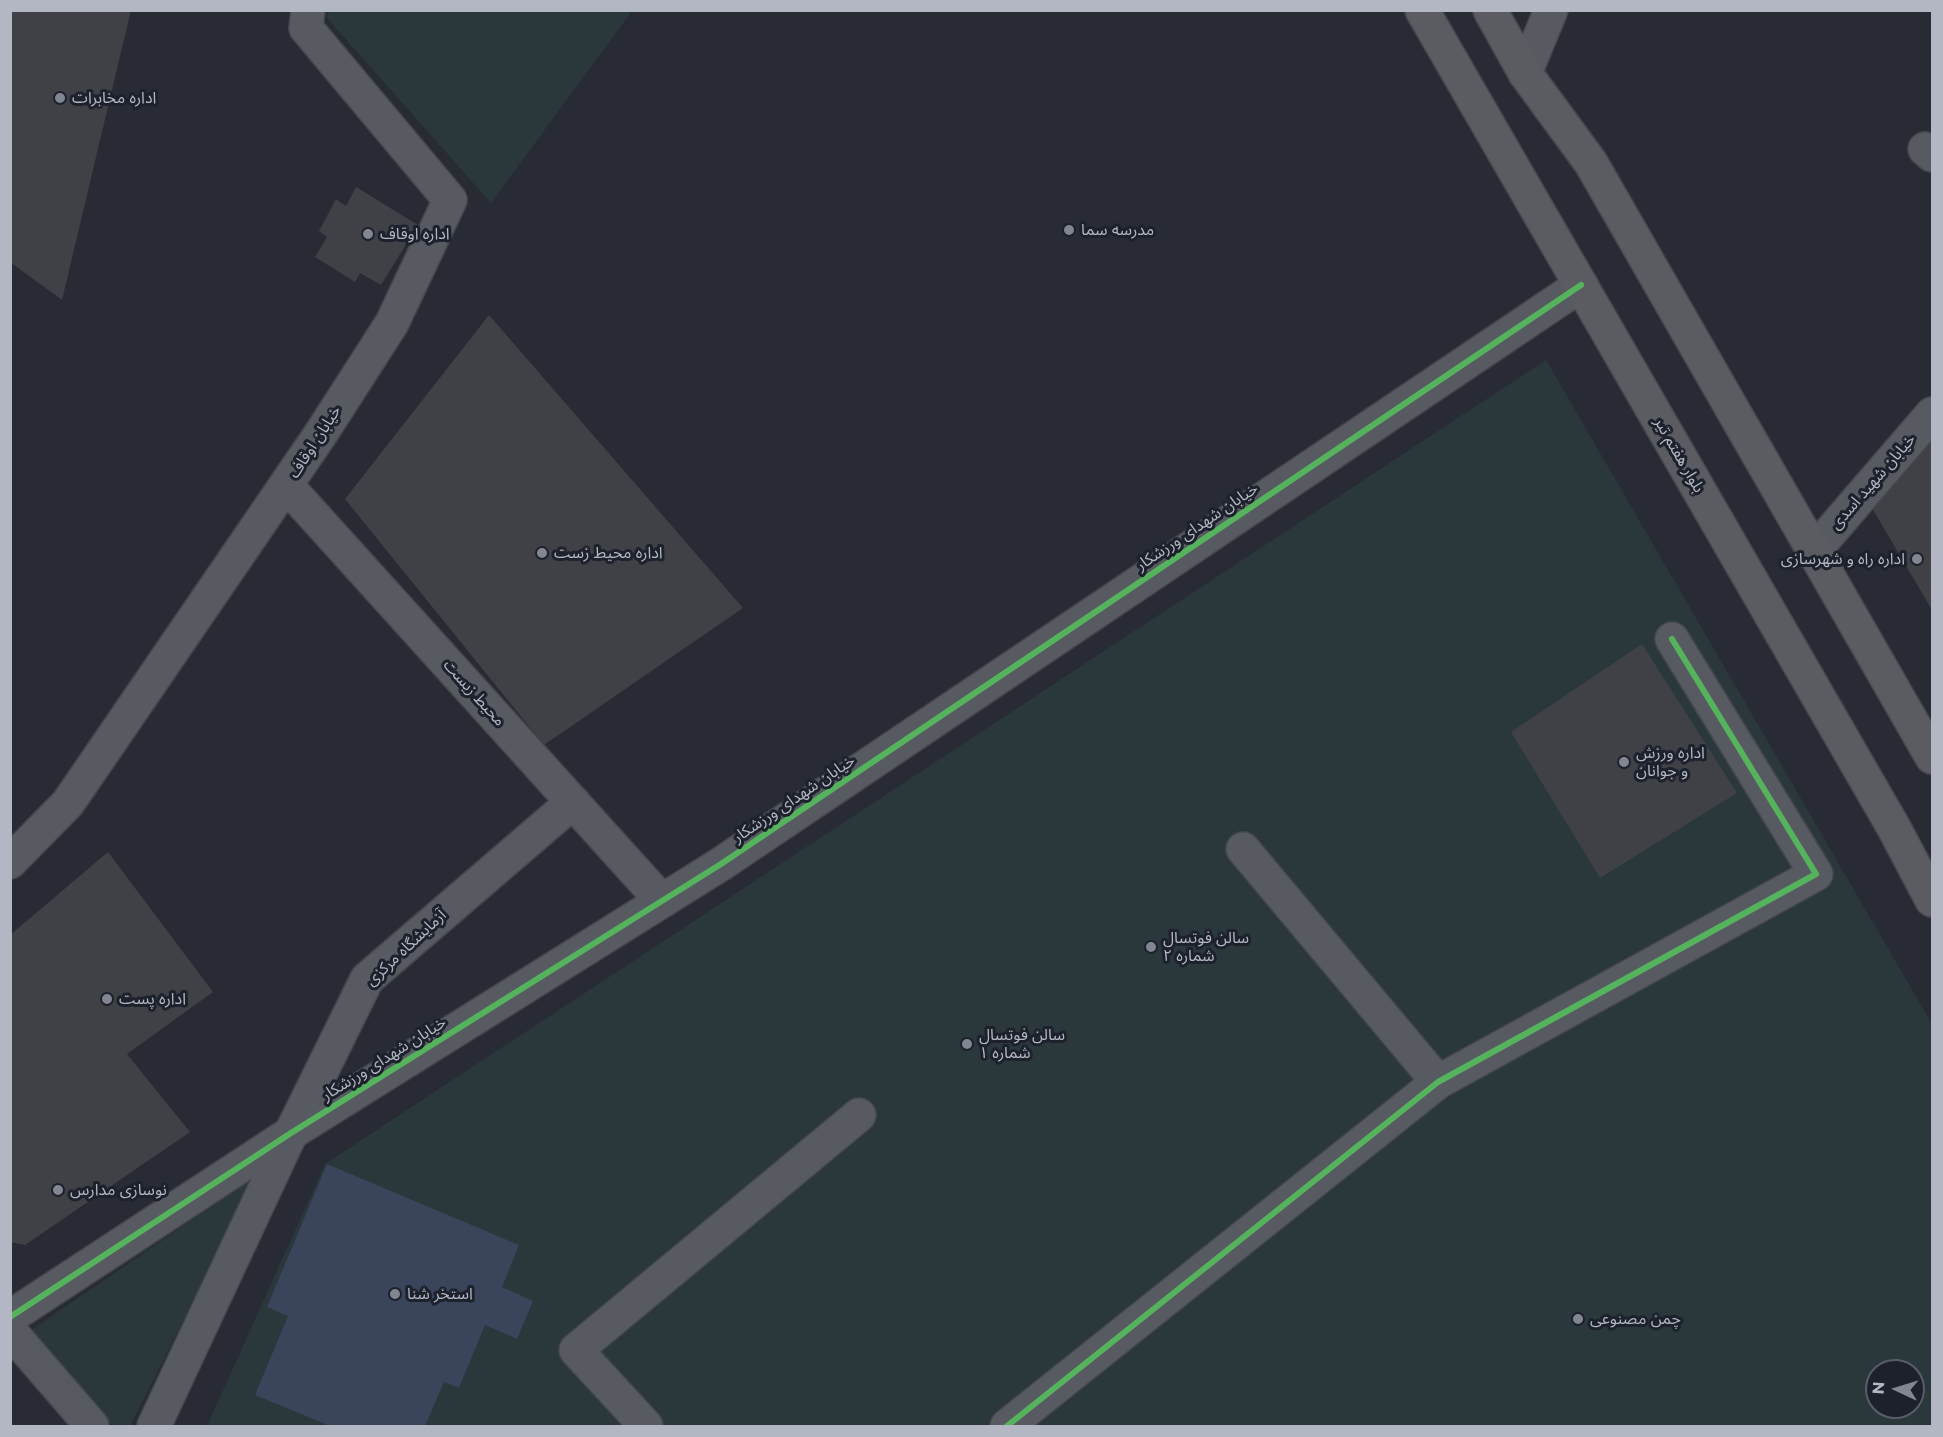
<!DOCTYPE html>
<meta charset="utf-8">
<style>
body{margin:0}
#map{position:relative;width:1943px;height:1437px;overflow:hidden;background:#282b33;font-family:Montserrat,sans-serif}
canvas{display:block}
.frame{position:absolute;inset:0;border:12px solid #b2b7c3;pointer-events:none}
.north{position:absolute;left:1865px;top:1359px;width:60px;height:60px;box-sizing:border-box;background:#1d212c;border:2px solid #595d68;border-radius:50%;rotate:274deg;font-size:16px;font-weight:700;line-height:24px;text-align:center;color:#b2b7c3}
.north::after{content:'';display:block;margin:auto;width:21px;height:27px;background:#828691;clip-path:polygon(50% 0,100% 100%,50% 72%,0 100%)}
</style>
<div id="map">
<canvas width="1943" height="1437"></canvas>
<div class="frame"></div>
<div class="north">N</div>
</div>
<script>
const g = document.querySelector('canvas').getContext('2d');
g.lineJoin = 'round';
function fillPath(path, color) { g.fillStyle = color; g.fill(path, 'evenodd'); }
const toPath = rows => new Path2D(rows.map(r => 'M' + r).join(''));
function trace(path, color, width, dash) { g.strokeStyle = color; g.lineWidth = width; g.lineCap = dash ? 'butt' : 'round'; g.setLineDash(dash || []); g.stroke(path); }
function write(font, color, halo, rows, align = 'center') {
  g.font = font + ' Montserrat,"Noto Sans Arabic",sans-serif'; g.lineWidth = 6; g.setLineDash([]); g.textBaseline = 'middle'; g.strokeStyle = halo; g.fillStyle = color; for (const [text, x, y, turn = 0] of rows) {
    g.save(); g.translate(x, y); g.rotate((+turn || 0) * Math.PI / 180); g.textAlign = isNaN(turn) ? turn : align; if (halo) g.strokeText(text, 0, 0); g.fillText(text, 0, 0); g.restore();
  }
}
fillPath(toPath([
 [329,10,632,10,632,11,491,203,327,18],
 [1546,360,1932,1024,1932,1426,207,1426,325,1164],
 [1877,1371,1913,1371,1913,1407,1877,1407],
 [257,1175,130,1426,113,1426,30,1331]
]), '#2a383b');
fillPath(toPath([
 [327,1164,519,1245,502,1287,533,1301,517,1339,485,1325,459,1388,444,1382,425,1426,330,1426,255,1395,288,1316,267,1307]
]), '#3a445a');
fillPath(toPath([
 [10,10,131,10,62,300,10,262],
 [356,187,418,225,381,285,360,273,355,282,315,257,327,237,319,231,336,199,346,206],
 [489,315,743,608,544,745,345,499],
 [1932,440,1932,610,1872,508],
 [1642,644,1737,793,1600,878,1511,732],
 [108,852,213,992,127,1054,190,1132,25,1245,10,1242,10,935]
]), '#3f4147');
const minor = toPath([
 [1525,73,1551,10],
 [1925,149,1932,155],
 [287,486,662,901],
 [1814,551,1932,414],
 [1243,849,1438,1082],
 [10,862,68,803,322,432,392,323,450,200,306,28,308,10],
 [291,1133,367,979,573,802],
 [646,1426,576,1350,859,1115],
 [1007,1426,1438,1082,1816,874,1672,639]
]);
const tertiary = toPath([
 [10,1317,291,1133,721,864,1581,285],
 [154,1426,291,1133]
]);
const secondary = toPath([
 [10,1331,92,1426]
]);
const primary = toPath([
 [1422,10,1894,828,1932,900],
 [1490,10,1525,73,1591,163,1932,757]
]);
trace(minor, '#44464c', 36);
trace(tertiary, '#44464c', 36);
trace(secondary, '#44464c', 36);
trace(primary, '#464850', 36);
trace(minor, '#575a61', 33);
trace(tertiary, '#575a61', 33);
trace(secondary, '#56595f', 33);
trace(primary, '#5a5c62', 33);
trace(toPath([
 [10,1317,291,1133,721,864,1581,285],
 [1007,1426,1438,1082,1816,874,1672,639]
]), '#56b35d', 6);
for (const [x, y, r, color] of [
 [60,98,6,"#828691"],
 [1069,230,6,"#828691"],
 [368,234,6,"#828691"],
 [542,553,6,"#828691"],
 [1917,559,6,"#828691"],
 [1624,762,6,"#828691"],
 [1151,947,6,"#828691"],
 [107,999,6,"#828691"],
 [967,1044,6,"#828691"],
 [58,1190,6,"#828691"],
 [395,1294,6,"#828691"],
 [1578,1319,6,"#828691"]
]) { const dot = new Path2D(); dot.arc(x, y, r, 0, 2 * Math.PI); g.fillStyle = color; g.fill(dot); trace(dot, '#1d212c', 2); }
write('16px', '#b2b7c3', '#1d212c', [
 ["اداره مخابرات",72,98],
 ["مدرسه سما",1081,230],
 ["اداره اوقاف",380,234],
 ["اداره محیط زست",554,553],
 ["اداره راه و شهرسازی",1905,559,"right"],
 ["اداره ورزش",1636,753],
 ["و جوانان",1636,771],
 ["سالن فوتسال",1163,938],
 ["شماره ۲",1163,956],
 ["اداره پست",119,999],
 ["سالن فوتسال",979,1035],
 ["شماره ۱",979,1053],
 ["نوسازی مدارس",70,1190],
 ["استخر شنا",407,1294],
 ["چمن مصنوعی",1590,1319]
], 'left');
write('16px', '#b2b7c3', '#1d212c', [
 ["خیابان اوقاف",315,442,-57],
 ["بلوار هفتم تیر",1679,455,60],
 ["خیابان شهید اسدی",1873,482,-49],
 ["خیابان شهدای ورزشکار",1197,527,-34],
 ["محیط زیست",474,693,48],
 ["خیابان شهدای ورزشکار",794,799,-34],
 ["آزمایشگاه مرکزی",406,948,-43],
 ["خیابان شهدای ورزشکار",384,1059,-32]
]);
</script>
